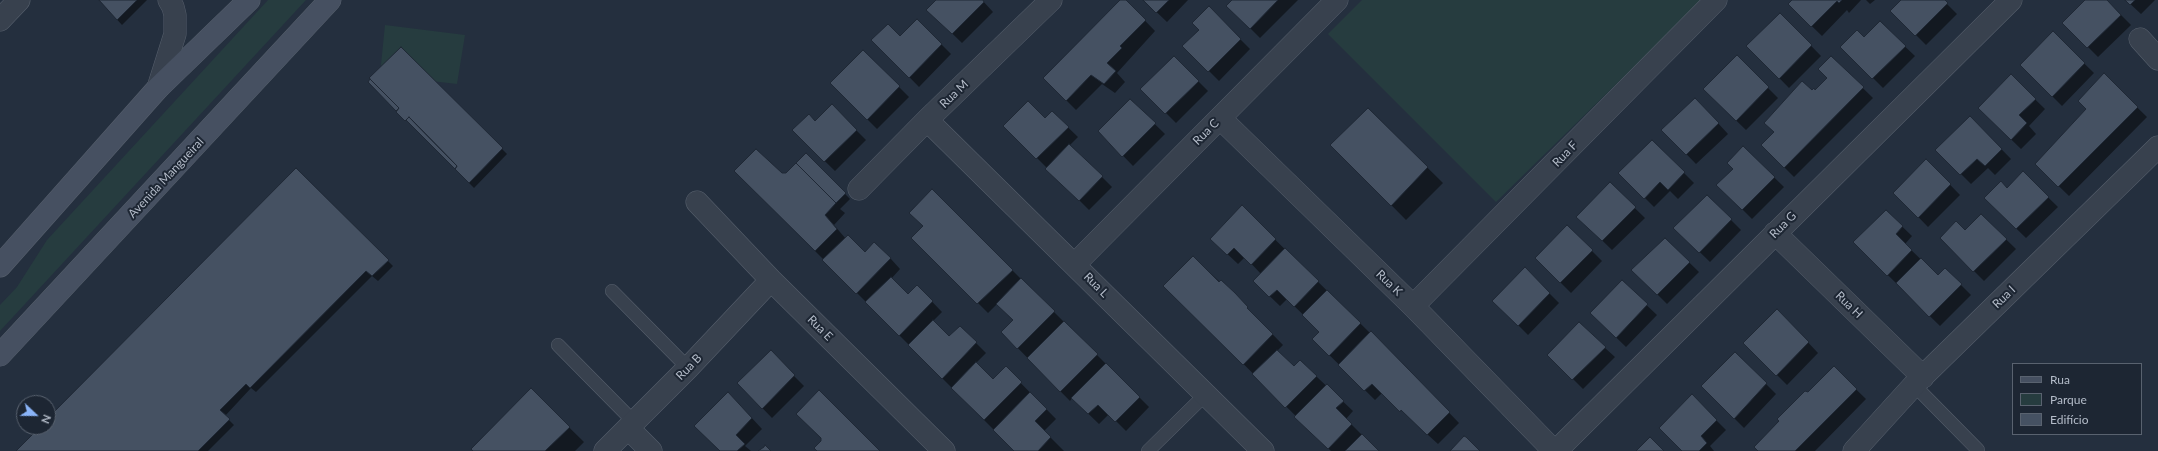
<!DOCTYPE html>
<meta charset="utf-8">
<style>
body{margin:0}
#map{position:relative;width:2158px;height:451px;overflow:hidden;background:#242f3e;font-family:Lato,sans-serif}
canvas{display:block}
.legend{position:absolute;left:2012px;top:363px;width:130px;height:72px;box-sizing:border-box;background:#1d2633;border:1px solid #59626f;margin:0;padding:5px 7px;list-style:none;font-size:12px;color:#b4bcc9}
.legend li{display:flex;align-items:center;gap:8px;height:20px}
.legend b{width:20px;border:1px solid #59626f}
.north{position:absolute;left:16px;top:395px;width:40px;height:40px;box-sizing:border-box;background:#1d2633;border:1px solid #59626f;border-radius:50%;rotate:112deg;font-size:11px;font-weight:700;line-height:16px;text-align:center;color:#b4bcc9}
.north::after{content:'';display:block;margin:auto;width:14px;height:18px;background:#8ab4f8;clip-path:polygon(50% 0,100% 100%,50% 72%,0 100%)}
</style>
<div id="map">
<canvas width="2158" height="451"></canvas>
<ul class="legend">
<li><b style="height:5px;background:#465061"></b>Rua</li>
<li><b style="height:11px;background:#263c3f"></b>Parque</li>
<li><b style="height:11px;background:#455162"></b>Edifício</li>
</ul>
<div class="north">N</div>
</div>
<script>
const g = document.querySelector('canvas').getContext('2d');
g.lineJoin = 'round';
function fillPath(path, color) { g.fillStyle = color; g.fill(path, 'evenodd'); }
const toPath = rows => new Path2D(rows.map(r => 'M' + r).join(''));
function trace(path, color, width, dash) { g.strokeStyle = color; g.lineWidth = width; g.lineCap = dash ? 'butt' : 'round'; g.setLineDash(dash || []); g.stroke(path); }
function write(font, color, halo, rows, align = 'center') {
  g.font = font + ' Lato,sans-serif'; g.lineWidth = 4; g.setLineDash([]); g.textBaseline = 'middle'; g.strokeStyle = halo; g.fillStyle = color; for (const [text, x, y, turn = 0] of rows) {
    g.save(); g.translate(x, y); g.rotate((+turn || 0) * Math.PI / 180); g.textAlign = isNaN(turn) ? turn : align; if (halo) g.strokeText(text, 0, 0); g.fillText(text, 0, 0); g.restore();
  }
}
fillPath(toPath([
 [268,0,306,0,0,331,0,305,17,287,47,240],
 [1362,0,1702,0,1496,202,1328,34],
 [385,25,465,35,457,84,380,75]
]), '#263c3f');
fillPath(toPath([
 [99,0,147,0,122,25],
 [938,0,982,0,993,12,962,43,928,10],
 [1121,0,1125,0,1155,31,1117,73,1125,82,1115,93,1102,84,1076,110,1044,78],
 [1144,0,1188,0,1167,22],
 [1233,0,1298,0,1260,38,1228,6],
 [1793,0,1861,0,1849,13,1847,10,1822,36,1789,4],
 [1866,0,1875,0,1870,4],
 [1902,0,1943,0,1957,14,1926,45,1892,11],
 [2086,0,2106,0,2131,25,2098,57,2064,23],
 [2126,0,2155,0,2141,14],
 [1209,8,1250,49,1219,81,1184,46,1200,30],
 [1780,14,1821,56,1789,88,1748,46],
 [917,20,951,54,919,87,873,40,900,37],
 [1880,23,1915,56,1883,88,1842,47,1864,38],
 [2053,33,2094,73,2062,106,2021,65],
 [401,48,507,154,474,188,369,82],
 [863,51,909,97,877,129,831,83],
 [1174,57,1208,91,1176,123,1142,89],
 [1737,57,1778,98,1746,130,1714,99],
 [1831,57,1873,98,1794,177,1762,145,1812,91,1815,91,1828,78],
 [2104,75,2147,117,2069,196,2036,164,2087,109],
 [2011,76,2045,109,2029,126,2036,134,2021,149,1979,108],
 [1130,100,1165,134,1133,166,1099,131],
 [832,106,866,140,835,171,793,130,815,122],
 [1368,109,1443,183,1406,220,1332,145],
 [1705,109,1728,134,1696,164,1663,130],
 [1052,112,1078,137,1070,145,1112,187,1089,210,1005,126,1045,119],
 [1970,117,2011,159,1995,175,1988,168,1971,184,1937,150],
 [1652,141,1694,183,1678,199,1670,191,1654,207,1620,173],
 [1743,147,1784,187,1752,219,1718,185,1734,169],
 [806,154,850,199,840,209,845,213,834,225,846,239,865,253,874,243,891,259,900,269,891,279,908,296,917,286,942,312,933,321,949,338,960,327,986,353,976,363,993,380,1006,368,1056,419,1044,431,1064,451,1015,451,735,171,786,174],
 [1926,160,1960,195,1928,227,1895,193],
 [296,170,393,266,378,281,372,276,256,392,251,388,225,416,234,425,208,451,17,451,41,427,48,427,48,420],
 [2023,173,2058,207,2026,238,1985,198,2007,189],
 [1610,184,1645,218,1612,250,1578,217],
 [1708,197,1741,230,1710,262,1675,228],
 [1242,207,1370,333,1381,342,1459,423,1438,444,1382,393,1375,400,1313,339,1321,332,1287,299,1280,306,1254,281,1261,274,1245,257,1238,264,1221,248],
 [1886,211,1912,236,1905,244,1938,276,1945,269,1971,295,1940,326,1854,242],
 [1981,215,2016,249,1984,281,1941,238,1966,231],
 [1567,226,1602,261,1571,293,1536,258],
 [913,238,1012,270,1149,407,1126,431,1109,414,1099,424,1072,398,1070,401,1002,332,1014,320,997,304,988,313],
 [1665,239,1699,272,1667,304,1633,270],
 [1193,257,1234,295,1283,345,1277,351,1294,367,1300,361,1353,411,1346,419,1378,451,1331,451,1165,286],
 [1525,269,1559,303,1528,335,1494,301],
 [1622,282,1657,315,1626,347,1591,313],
 [1787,320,1818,353,1787,385,1745,343],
 [1605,348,1615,357,1583,389,1549,355],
 [770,352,804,386,772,418,738,383],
 [1735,353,1776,394,1744,428,1702,386],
 [1834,368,1866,399,1815,451,1760,451,1755,447,1805,392,1809,393],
 [531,390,584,442,575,451,474,451],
 [1692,396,1726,430,1710,446,1714,451,1683,451],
 [738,403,762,429,745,446,751,451,721,451]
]), '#0007');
const building = toPath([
 [99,0,137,0,117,20,99,0],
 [936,0,983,0,984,2,952,34,926,10,936,0],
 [1120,0,1126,0,1146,20,1120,46,1122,48,1107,63,1116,71,1104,84,1091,75,1066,101,1043,78,1120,0],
 [1143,0,1169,0,1156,13,1143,0],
 [1232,0,1278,0,1250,29,1226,6,1232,0],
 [1792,0,1842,0,1839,3,1837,1,1811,27,1788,4,1792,0],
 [1901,0,1945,0,1948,3,1915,36,1890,11,1901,0],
 [2085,0,2107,0,2121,15,2087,48,2062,23,2085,0],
 [2125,0,2135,0,2130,5,2125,0],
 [1209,6,1241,39,1208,72,1182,46,1199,30,1192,23,1209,6],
 [1780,13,1812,45,1779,79,1746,46,1780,13],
 [917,19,942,44,909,78,871,40,888,24,900,36,917,19],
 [1880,21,1906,46,1872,79,1840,47,1857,30,1864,37,1880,21],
 [2053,31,2085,63,2052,97,2020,65,2053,31],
 [401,47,503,148,469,183,455,169,457,166,409,117,405,121,396,112,399,108,369,78,401,47],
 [863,50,900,86,867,120,830,83,863,50],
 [1737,55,1769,87,1736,121,1703,89,1737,55],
 [1174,56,1199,81,1165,114,1140,89,1174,56],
 [1831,56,1864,87,1784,168,1761,145,1774,132,1764,123,1802,81,1812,90,1814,88,1815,90,1827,78,1818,69,1831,56],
 [2104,73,2138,107,2058,187,2035,164,2086,109,2078,101,2104,73],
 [2011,74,2036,99,2019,115,2027,123,2011,140,1978,108,2011,74],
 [370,79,399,108,396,111,368,82,370,79],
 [1695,98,1719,123,1686,155,1661,130,1695,98],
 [1130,99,1156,123,1122,157,1098,131,1130,99],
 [1028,101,1045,118,1052,111,1069,127,1036,159,1003,126,1028,101],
 [832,104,857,130,824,162,792,130,809,114,815,121,832,104],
 [1368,108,1428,167,1391,206,1330,145,1368,108],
 [1970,116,2002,149,1985,166,1977,159,1960,175,1935,150,1970,116],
 [409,117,457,166,455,169,406,120,409,117],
 [1652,140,1685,172,1668,190,1660,182,1644,199,1618,173,1652,140],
 [1069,144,1103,176,1079,201,1045,169,1069,144],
 [1743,146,1775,177,1742,210,1716,185,1733,169,1727,163,1743,146],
 [756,149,782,173,786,173,796,163,836,203,825,215,837,229,815,251,734,171,756,149],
 [806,153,846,193,836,203,796,163,806,153],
 [1926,159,1951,184,1918,218,1893,193,1926,159],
 [296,168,389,260,372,276,366,271,250,388,246,384,220,410,230,419,198,451,16,451,40,427,48,427,48,418,296,168],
 [2023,171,2049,197,2016,229,1984,198,2001,181,2007,188,2023,171],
 [1610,182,1636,207,1602,241,1576,217,1610,182],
 [932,189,1013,270,977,304,911,238,923,226,909,213,932,189],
 [1707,195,1732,219,1699,253,1673,228,1707,195],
 [1242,205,1276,239,1251,265,1234,248,1227,255,1210,239,1242,205],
 [1886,210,1903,226,1896,234,1912,250,1887,276,1853,242,1886,210],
 [1981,214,2007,239,1973,272,1940,238,1956,221,1965,230,1981,214],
 [1567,225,1593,250,1560,283,1535,258,1567,225],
 [848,235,865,252,874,242,891,258,856,294,822,260,848,235],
 [1665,238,1690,262,1657,295,1631,270,1665,238],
 [1285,248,1319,281,1294,307,1277,290,1269,297,1253,281,1285,248],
 [1193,256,1219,282,1221,280,1235,293,1248,307,1247,308,1273,334,1243,365,1163,286,1193,256],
 [1921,258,1938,275,1945,268,1962,284,1929,317,1896,283,1921,258],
 [1525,267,1550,293,1518,326,1492,301,1525,267],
 [891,277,908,294,917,285,933,301,899,336,865,302,891,277],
 [1021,278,1055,311,1017,349,1001,332,1013,320,996,304,1021,278],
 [1622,280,1648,304,1616,338,1590,313,1622,280],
 [1327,290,1361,323,1329,356,1312,339,1319,332,1302,315,1327,290],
 [1777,309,1809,342,1776,376,1743,343,1777,309],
 [933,320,949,336,960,326,977,342,942,379,908,345,933,320],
 [1064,321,1098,354,1060,392,1027,358,1064,321],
 [1579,322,1606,347,1572,380,1547,355,1579,322],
 [1371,331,1450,412,1427,435,1401,410,1400,412,1372,384,1364,391,1338,365,1371,331],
 [771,350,795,375,762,409,737,383,771,350],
 [1277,350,1294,366,1300,360,1317,376,1285,408,1252,374,1277,350],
 [1735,352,1767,383,1734,419,1701,386,1735,352],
 [976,362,993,379,1006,366,1022,382,984,420,951,388,976,362],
 [1106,363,1140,397,1115,422,1098,405,1088,414,1071,398,1106,363],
 [1834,366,1857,389,1795,451,1758,451,1754,447,1779,421,1777,419,1805,391,1808,392,1834,366],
 [1327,384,1344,401,1336,408,1352,424,1328,449,1294,417,1327,384],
 [531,388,570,427,545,451,473,451,471,449,531,388],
 [819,390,880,451,817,451,814,448,821,441,821,438,796,414,819,390],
 [728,392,752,418,736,435,745,444,737,451,720,451,694,426,728,392],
 [1030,392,1047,409,1035,421,1051,437,1038,451,1014,451,993,430,1030,392],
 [1692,394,1717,420,1701,436,1707,443,1699,451,1682,451,1659,428,1692,394],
 [1362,434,1379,451,1380,451,1345,451,1362,434],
 [1464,436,1466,437,1480,451,1450,451,1464,436],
 [1650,437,1664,451,1636,451,1650,437],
 [765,445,771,451,758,451,764,447,765,445]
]);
fillPath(building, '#455162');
trace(building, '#1f2835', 1);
const lane = toPath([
 [612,291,688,368],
 [558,345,634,422],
 [1914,385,1978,450],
 [1148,451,1206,394]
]);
const street = toPath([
 [0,20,19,0],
 [2140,39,2158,59],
 [158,88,175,34,175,15,173,7,169,0],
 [1220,118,1413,306,1554,451],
 [927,120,1263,451],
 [859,189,927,120,1051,0],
 [697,202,771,280,944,451],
 [1775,233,1923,377],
 [1075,264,1337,0],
 [1413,306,1716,0],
 [628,428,651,451],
 [605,451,688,368,771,280],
 [1556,451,2011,0],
 [1854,451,1914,385,2158,147]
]);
const secondary = toPath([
 [0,266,158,88,249,0],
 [0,355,330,0]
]);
trace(lane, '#565f6c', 14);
trace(street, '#565f6c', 23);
trace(secondary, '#565f6c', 23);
trace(lane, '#38414e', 13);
trace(street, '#38414e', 22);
trace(secondary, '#465061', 22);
write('12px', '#b4bcc9', '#1d2633', [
 ["Rua M",954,94,-44],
 ["Rua C",1206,132,-45],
 ["Rua F",1565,154,-46],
 ["Avenida Mangueiral",166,178,-47],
 ["Rua G",1783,225,-45],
 ["Rua K",1389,283,44],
 ["Rua L",1096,285,45],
 ["Rua I",2004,297,-44],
 ["Rua H",1849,305,44],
 ["Rua E",820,328,45],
 ["Rua B",689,367,-46]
]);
</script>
